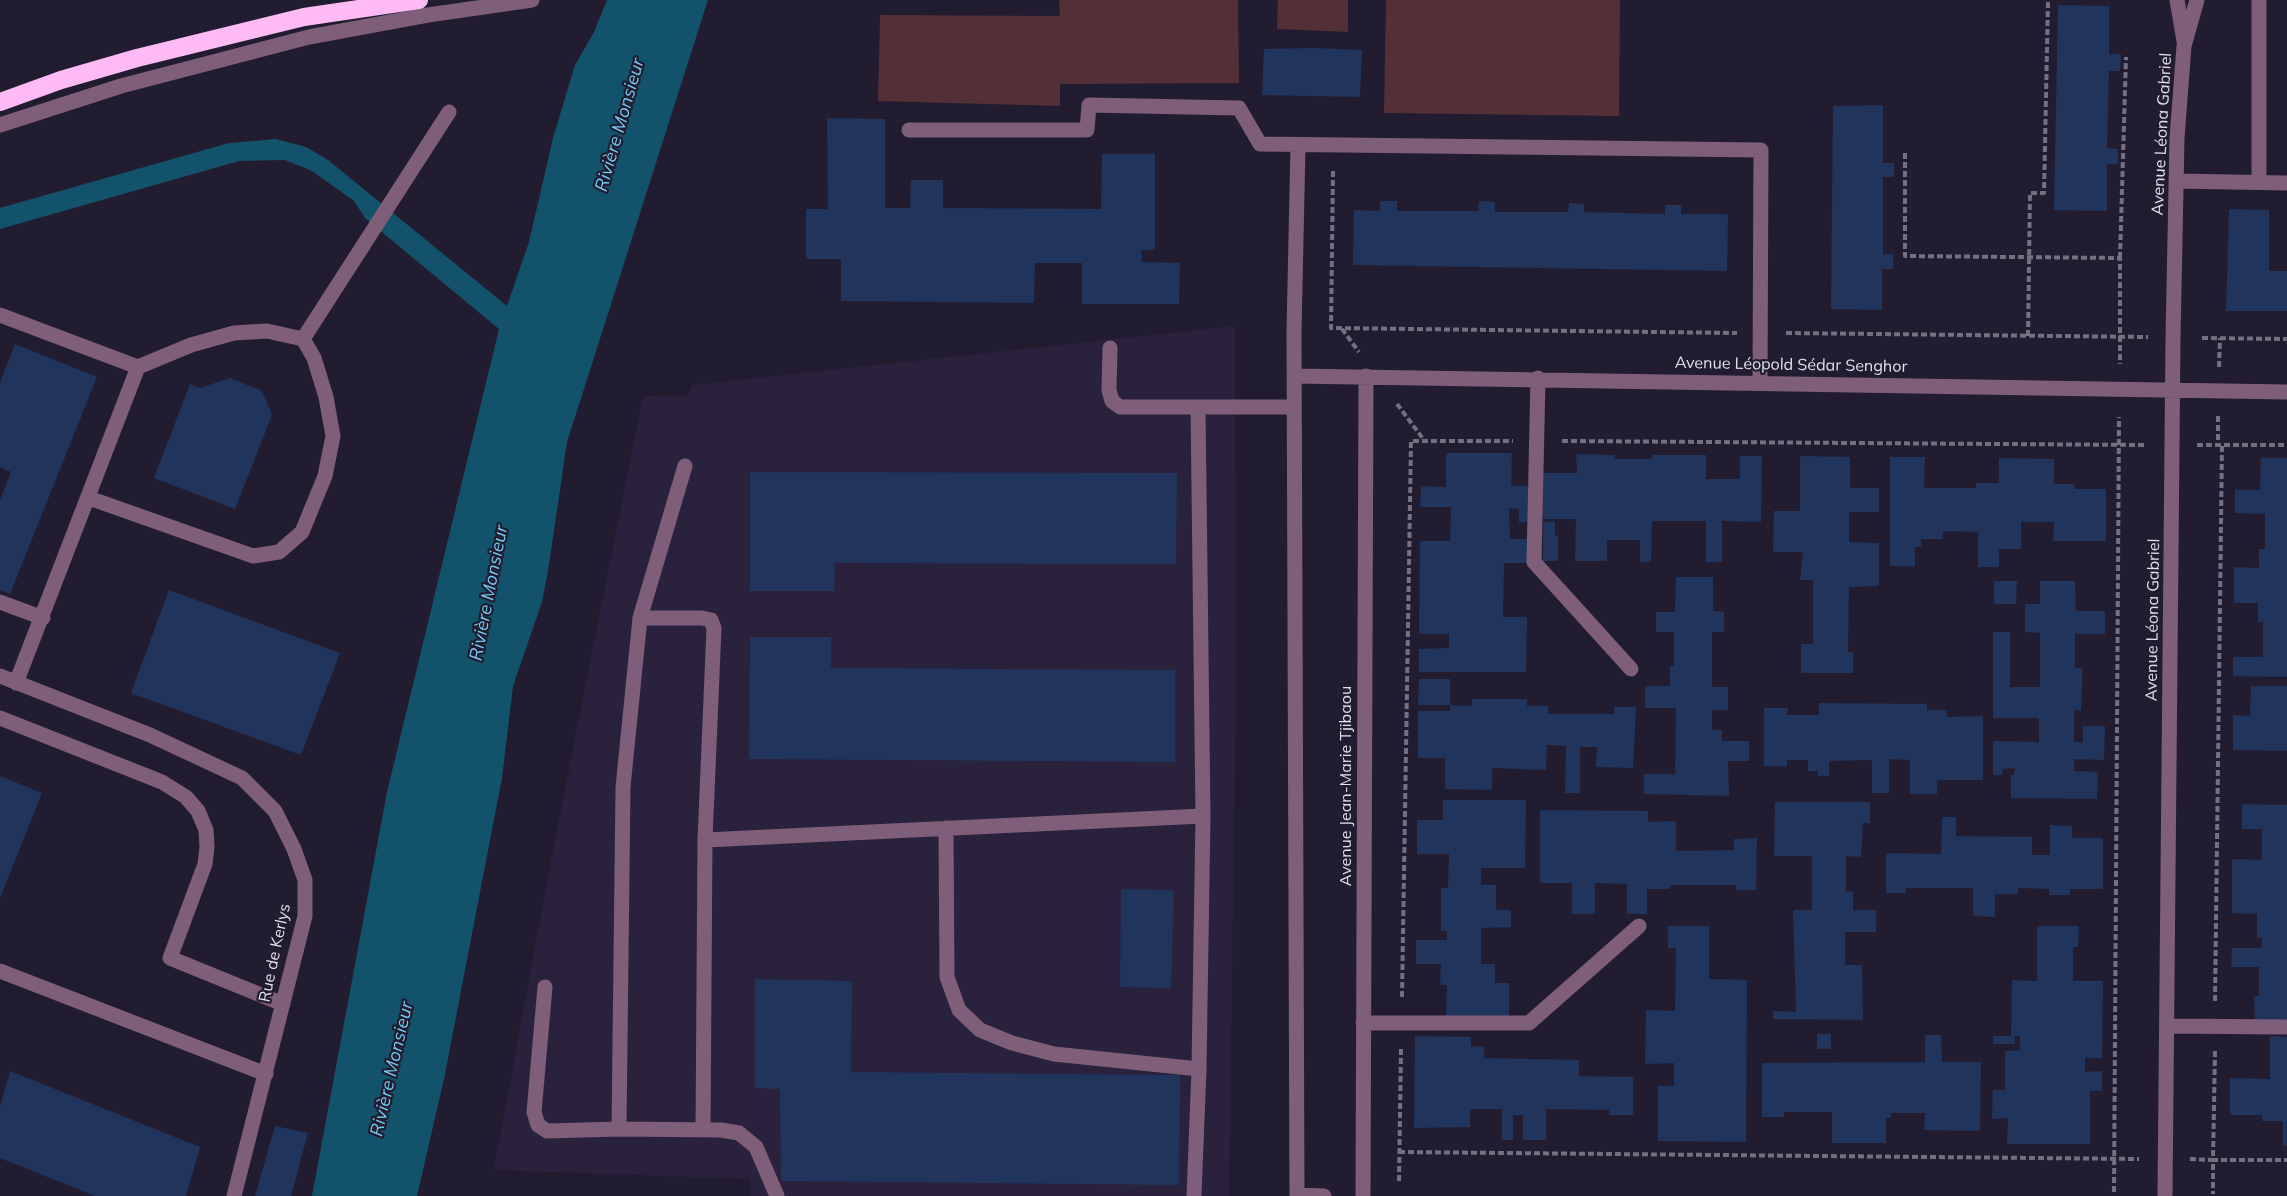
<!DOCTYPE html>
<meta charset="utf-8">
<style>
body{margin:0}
canvas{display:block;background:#221c30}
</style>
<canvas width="2287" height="1196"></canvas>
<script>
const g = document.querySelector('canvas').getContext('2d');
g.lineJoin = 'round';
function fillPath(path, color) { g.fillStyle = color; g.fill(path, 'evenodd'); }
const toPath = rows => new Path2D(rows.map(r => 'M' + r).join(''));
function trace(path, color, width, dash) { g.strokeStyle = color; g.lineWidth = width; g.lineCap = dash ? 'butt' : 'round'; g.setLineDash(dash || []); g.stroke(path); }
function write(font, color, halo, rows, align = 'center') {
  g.font = font + ' Mulish,sans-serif'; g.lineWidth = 4.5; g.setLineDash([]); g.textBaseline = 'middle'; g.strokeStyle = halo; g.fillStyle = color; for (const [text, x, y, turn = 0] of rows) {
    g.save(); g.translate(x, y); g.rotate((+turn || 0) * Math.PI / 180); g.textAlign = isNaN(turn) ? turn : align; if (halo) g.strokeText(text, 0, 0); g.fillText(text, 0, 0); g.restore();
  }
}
fillPath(toPath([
 [1235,326,1236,685,1229,1196,751,1196,750,1179,494,1170,550,866,643,396,689,395,692,385]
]), '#2a213c');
fillPath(toPath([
 [1059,0,1238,0,1239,83,1060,84,1060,106,878,101,880,15,1060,16],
 [1278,0,1348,0,1348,32,1277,29],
 [1386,0,1620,0,1619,116,1384,113]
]), '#532f37');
fillPath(toPath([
 [607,0,708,0,567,442,548,571,542,602,513,686,502,778,444,1079,417,1196,312,1196,387,792,499,329,365,218,354,201,312,171,285,160,239,161,0,229,0,208,229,143,276,139,306,147,328,160,507,306,529,242,553,138,575,65,594,32]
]), '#13526b');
fillPath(toPath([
 [2058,5,2109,6,2109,54,2121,54,2120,71,2109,71,2107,148,2118,149,2118,164,2107,164,2107,211,2054,210],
 [1314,48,1362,50,1360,97,1262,95,1264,49],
 [1883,105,1883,163,1894,163,1894,177,1883,177,1883,254,1893,254,1893,269,1882,269,1882,310,1831,309,1833,106],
 [827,118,885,119,885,208,910,208,911,180,943,180,943,208,1101,209,1102,154,1155,154,1155,250,1141,250,1142,262,1180,263,1179,304,1082,304,1082,263,1035,263,1034,303,841,301,841,259,806,259,806,209,828,209],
 [1380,201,1397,201,1397,211,1478,211,1479,201,1495,202,1495,212,1568,212,1569,203,1584,204,1584,212,1665,214,1665,205,1681,205,1681,214,1728,214,1727,271,1353,265,1354,210,1380,211],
 [2229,209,2269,210,2269,271,2287,271,2287,311,2226,311],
 [15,344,97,377,10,594,0,590,0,500,11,472,0,467,0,383],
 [230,378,262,391,272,415,235,509,154,478,190,384,200,388],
 [1446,453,1512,453,1511,486,1528,486,1528,522,1519,522,1519,509,1509,508,1510,539,1528,539,1527,563,1504,563,1503,617,1527,617,1526,672,1419,672,1419,649,1449,648,1449,634,1419,634,1420,541,1450,541,1451,507,1420,507,1421,486,1446,487],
 [1576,454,1615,455,1615,459,1652,459,1652,455,1706,455,1706,479,1740,479,1740,456,1762,456,1761,522,1722,521,1722,562,1706,562,1706,521,1652,521,1651,562,1640,562,1640,540,1607,540,1607,561,1575,561,1576,519,1543,519,1543,473,1577,473],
 [1800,456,1850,457,1850,488,1879,488,1879,512,1849,512,1849,542,1879,543,1879,586,1849,587,1848,652,1853,652,1853,673,1801,673,1801,644,1813,644,1813,580,1800,580,1803,552,1773,552,1774,511,1800,511],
 [1890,457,1925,457,1924,488,1976,488,1976,483,1999,483,1999,458,2054,459,2054,484,2074,484,2074,489,2106,489,2106,541,2053,541,2054,522,2021,522,2021,549,1999,549,1999,567,1978,567,1978,532,1943,531,1943,539,1921,539,1921,547,1915,547,1915,566,1890,566],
 [2261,458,2287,458,2287,677,2233,676,2233,657,2263,657,2263,622,2258,622,2258,603,2234,603,2234,567,2259,568,2259,549,2265,549,2265,514,2235,513,2235,490,2260,490],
 [750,472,1177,473,1176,564,835,563,834,591,750,591],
 [1543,522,1555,522,1555,536,1558,536,1558,561,1543,561],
 [1676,577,1713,577,1713,611,1724,612,1724,632,1712,632,1712,687,1728,687,1728,710,1712,710,1712,730,1722,730,1722,741,1749,741,1749,761,1728,761,1729,796,1644,794,1644,774,1675,774,1676,708,1645,708,1645,686,1670,686,1670,666,1674,666,1674,632,1656,632,1656,612,1675,612],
 [1994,581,2017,581,2016,604,1994,604],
 [2040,581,2075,581,2076,611,2105,611,2105,634,2075,634,2075,668,2082,668,2082,688,2081,711,2074,710,2074,742,2083,742,2083,726,2105,726,2104,760,2074,759,2074,771,2098,772,2097,799,2011,798,2011,775,2014,775,2015,768,2003,769,2002,775,1993,775,1993,741,2039,742,2039,718,1993,718,1993,632,2010,632,2010,687,2040,687,2040,633,2025,632,2025,604,2040,604],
 [169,590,340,653,301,755,131,693],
 [750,637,831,637,831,668,1175,670,1175,762,749,759],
 [1419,679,1450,679,1450,705,1418,705],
 [2251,686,2287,686,2287,751,2233,750,2233,715,2250,716],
 [1472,699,1527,699,1527,706,1548,706,1548,714,1614,714,1614,707,1636,707,1633,768,1596,767,1597,747,1580,747,1580,793,1565,793,1566,746,1547,745,1546,770,1492,768,1492,790,1445,789,1445,758,1418,758,1418,711,1450,711,1450,705,1472,706],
 [1819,703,1927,704,1927,710,1947,710,1947,717,1983,716,1983,780,1942,780,1937,781,1937,794,1910,794,1910,760,1889,759,1889,793,1872,793,1872,760,1829,761,1829,776,1818,776,1818,771,1808,771,1808,760,1787,760,1787,766,1764,766,1764,708,1788,708,1787,715,1819,715],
 [0,776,42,793,0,898],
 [1443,800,1526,800,1525,868,1481,868,1481,885,1496,885,1496,910,1511,910,1511,927,1481,928,1481,964,1495,964,1495,983,1509,983,1509,1017,1446,1017,1447,985,1440,985,1441,964,1416,964,1416,940,1447,940,1447,931,1441,931,1441,888,1448,888,1449,854,1417,854,1417,820,1443,820],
 [1775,802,1870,802,1870,823,1863,823,1861,857,1846,856,1846,892,1853,891,1853,910,1876,910,1876,932,1845,932,1845,965,1862,965,1863,1020,1773,1019,1773,1011,1796,1012,1793,910,1812,910,1812,856,1774,856],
 [2242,804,2287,805,2287,1022,2255,1022,2254,996,2259,996,2259,967,2231,967,2232,948,2262,948,2262,938,2257,938,2257,914,2232,913,2232,859,2262,860,2262,829,2242,829],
 [1540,810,1648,811,1648,822,1676,821,1676,851,1734,850,1734,839,1757,838,1756,890,1736,890,1736,885,1670,885,1670,889,1647,889,1647,914,1627,914,1627,884,1595,883,1595,914,1572,914,1572,883,1540,883],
 [1942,817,1956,817,1956,836,2032,837,2032,855,2050,855,2050,825,2072,826,2072,838,2103,838,2103,889,2070,889,2070,895,2049,895,2049,889,2018,888,2018,894,1995,894,1995,917,1973,916,1973,888,1906,888,1906,893,1886,893,1886,853,1941,854],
 [1121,889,1174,890,1171,988,1120,987],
 [1668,926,1709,926,1709,979,1747,980,1746,1142,1658,1141,1658,1086,1674,1086,1674,1063,1645,1064,1646,1010,1675,1011,1676,948,1668,948],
 [2037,926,2079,926,2078,947,2073,947,2073,981,2103,981,2102,1058,2085,1058,2085,1072,2102,1071,2102,1091,2090,1091,2090,1144,2007,1144,2008,1118,1992,1119,1993,1090,2005,1090,2005,1051,2020,1050,2020,1036,2015,1036,2015,1044,1993,1044,1993,1036,2011,1036,2012,980,2037,981],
 [755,979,852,981,851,1072,1180,1075,1179,1185,781,1181,780,1089,755,1088],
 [1817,1034,1831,1034,1831,1049,1817,1049],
 [1925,1035,1941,1035,1942,1062,1981,1062,1980,1131,1924,1130,1925,1113,1891,1113,1891,1118,1886,1118,1886,1143,1832,1143,1832,1112,1784,1112,1784,1117,1762,1117,1762,1063,1925,1062],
 [1415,1036,1471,1037,1471,1046,1484,1047,1484,1058,1579,1060,1579,1076,1633,1077,1633,1115,1609,1115,1609,1110,1546,1109,1546,1140,1523,1140,1523,1115,1513,1115,1513,1140,1502,1140,1502,1109,1470,1109,1470,1127,1414,1128],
 [2270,1036,2287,1037,2287,1146,2283,1146,2283,1121,2262,1121,2262,1115,2230,1115,2230,1078,2270,1079],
 [10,1071,200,1147,186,1196,95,1196,0,1158,0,1107],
 [275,1126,308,1133,291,1196,255,1196]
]), '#21345b');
trace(toPath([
 [1905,153,1905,256,2120,258,2120,364],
 [1333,171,1331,328,1737,333],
 [2120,258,2126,57],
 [1342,329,1359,352],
 [1786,333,2148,337],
 [2028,336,2030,193,2044,193,2048,1],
 [2202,338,2287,339],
 [2219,367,2220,338],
 [1397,404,1424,440],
 [2218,416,2218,445],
 [1562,441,2146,445],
 [2197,445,2287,445],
 [1402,997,1411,441,1513,441],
 [2215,1001,2222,445],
 [2215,1051,2213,1160,2287,1160],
 [1399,1152,2139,1159],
 [2190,1159,2213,1160,2213,1194],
 [1399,1181,1401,1049],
 [2114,1192,2119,417]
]), '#747081', 4, [6, 3]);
trace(toPath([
 [2177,0,2184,41],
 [0,125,121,86,309,37,428,15,532,0],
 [909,130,1087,130,1089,105,1239,108,1260,144,1761,150,1760,383],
 [2176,181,2287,183],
 [2259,182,2259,0],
 [0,315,138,367,16,683],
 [303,339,449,112],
 [1110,348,1109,390,1112,401,1120,407,1294,407],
 [1294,376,2287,392],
 [1538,378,1534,562,1631,669],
 [685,466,640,618,702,618,711,620,714,628,705,840,1203,816],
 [89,498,253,556,279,552,302,532,325,476,333,436,326,397,314,358,303,339,267,331,234,333,191,345,138,367],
 [0,602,43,618],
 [0,676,150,735,242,778,275,811,294,849,305,880,305,916,234,1196],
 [0,718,162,782,186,797,198,811,206,830,207,847,205,864,170,958,283,1004],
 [946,828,947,977,959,1010,980,1030,1012,1043,1054,1054,1199,1069],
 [0,971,266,1074],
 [545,987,534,1112,538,1125,547,1131,619,1129,623,787,640,618],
 [1363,1023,1529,1023,1639,926],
 [2167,1026,2287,1027],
 [619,1129,721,1130,739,1133,756,1147,777,1196],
 [703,1130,705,840],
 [1297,1195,1324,1196],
 [1194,1196,1199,1069,1203,816,1198,407],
 [1297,1196,1294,331,1298,146],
 [1363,1196,1366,376],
 [2165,1196,2173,338,2177,138,2184,46,2197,0]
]), '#7f5e7a', 15);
trace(toPath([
 [0,102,61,80,137,58,304,17,419,0]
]), '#fdbaf4', 18);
write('16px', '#e2dfed', '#221c30', [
 ["Avenue Léona Gabriel",2162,134,-87],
 ["Avenue Léopold Sédar Senghor",1791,365,1],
 ["Avenue Léona Gabriel",2153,620,-89],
 ["Avenue Jean-Marie Tjibaou",1346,786,-90],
 ["Rue de Kerlys",275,953,-78]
]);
write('italic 18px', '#73cdf6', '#221c30', [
 ["Rivière Monsieur",620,125,-74],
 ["Rivière Monsieur",489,593,-79],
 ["Rivière Monsieur",392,1069,-77]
]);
</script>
